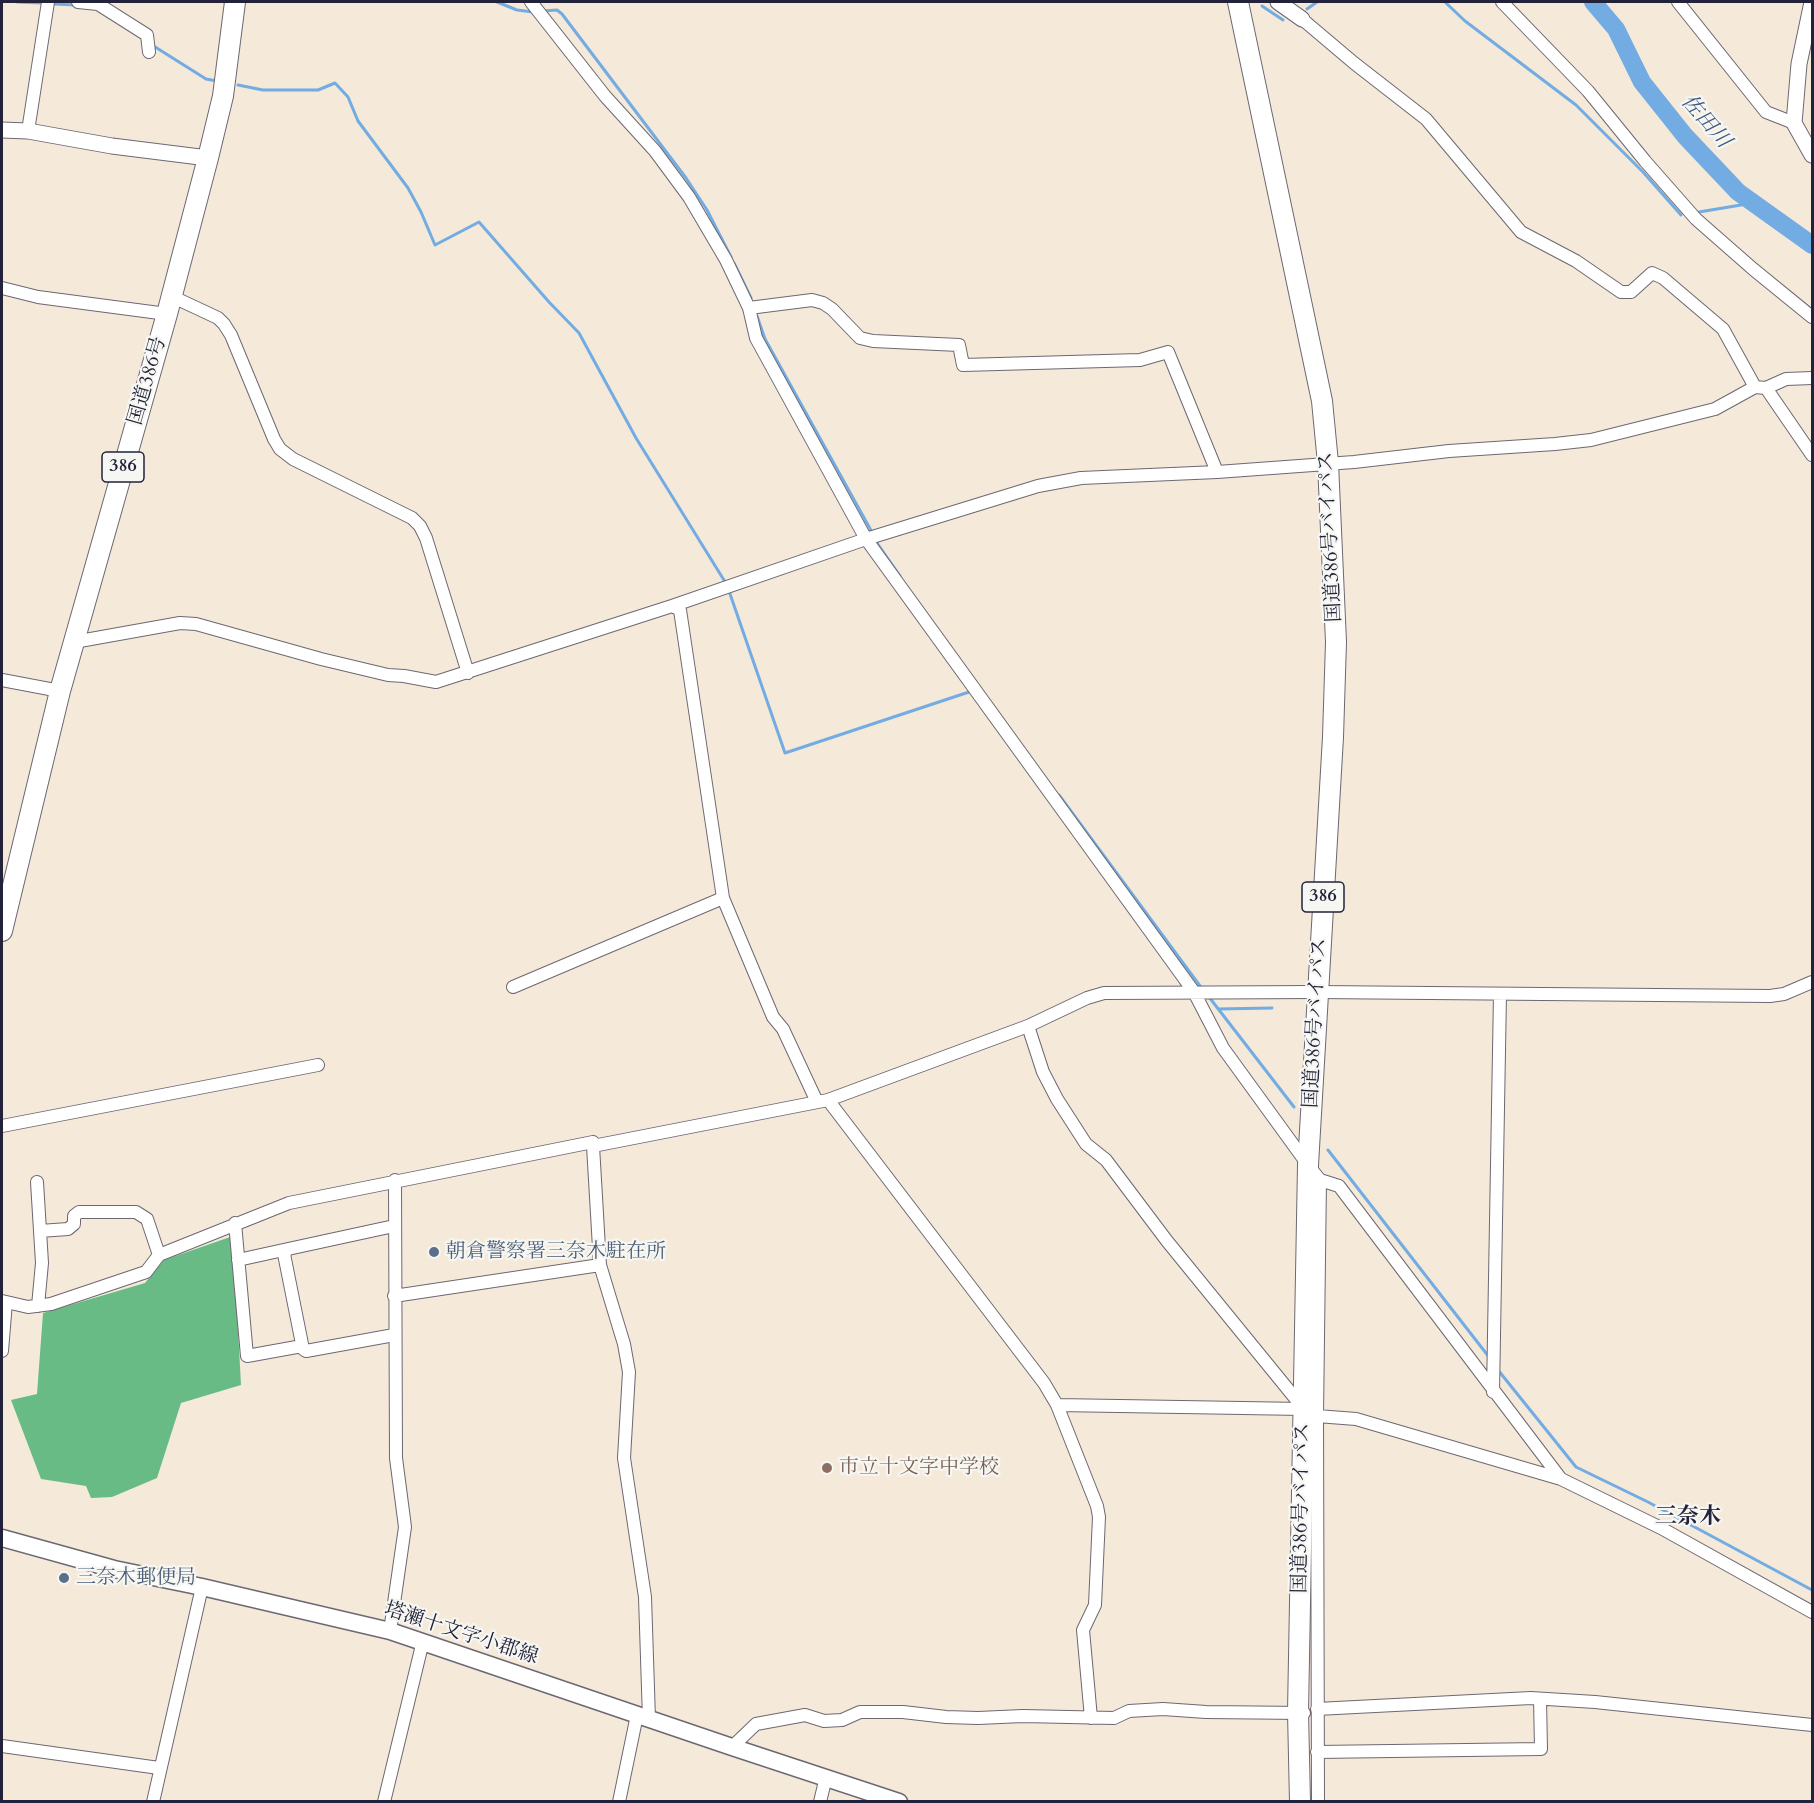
<!DOCTYPE html>
<meta charset="utf-8">
<style>
body{margin:0}
#map{position:relative;width:1814px;height:1803px;overflow:hidden;background:#f5e9d9;font-family:Cardo,serif}
canvas{display:block}
.frame{position:absolute;inset:0;border:3px solid #22223b;pointer-events:none}
</style>
<div id="map">
<canvas width="1814" height="1803"></canvas>
<div class="frame"></div>
</div>
<script>
const g = document.querySelector('canvas').getContext('2d');
g.lineJoin = 'round';
function fillPath(path, color) { g.fillStyle = color; g.fill(path, 'evenodd'); }
const toPath = rows => new Path2D(rows.map(r => 'M' + r).join(''));
function trace(path, color, width, dash) { g.strokeStyle = color; g.lineWidth = width; g.lineCap = dash ? 'butt' : 'round'; g.setLineDash(dash || []); g.stroke(path); }
function write(font, color, halo, rows, align = 'center') {
  g.font = font + ' Cardo,"Noto Serif JP",serif'; g.lineWidth = 4.5; g.setLineDash([]); g.textBaseline = 'middle'; g.strokeStyle = halo; g.fillStyle = color; for (const [text, x, y, turn = 0] of rows) {
    g.save(); g.translate(x, y); g.rotate((+turn || 0) * Math.PI / 180); g.textAlign = isNaN(turn) ? turn : align; if (halo) g.strokeText(text, 0, 0); g.fillText(text, 0, 0); g.restore();
  }
}
fillPath(toPath([
 [233,1236,241,1385,181,1403,157,1478,112,1497,91,1498,86,1486,41,1479,11,1400,37,1394,43,1313,145,1283,164,1260]
]), '#69bb86');
trace(toPath([
 [17,2,42,3],
 [497,2,517,10,533,12],
 [1445,2,1465,21,1576,105,1643,172,1681,215],
 [53,4,76,5],
 [1262,6,1283,20],
 [1307,9,1317,2],
 [543,11,557,10,562,14,686,178,707,210,731,257],
 [152,45,206,79,217,81],
 [238,85,263,90,318,90,335,83,348,97,358,121,408,188,421,212,435,245,479,222,549,302,579,333,636,438,727,585],
 [1699,212,1753,203],
 [734,263,751,298],
 [757,316,765,339,873,534],
 [877,543,900,576],
 [729,591,785,753,972,691],
 [1059,795,1203,990],
 [1209,997,1294,1107],
 [1218,1009,1272,1008],
 [1328,1150,1489,1357],
 [1498,1370,1576,1467,1648,1502,1812,1590]
]), '#72ace2', 3);
trace(toPath([
 [1593,2,1616,29,1642,82,1685,136,1738,192,1812,245]
]), '#72ace2', 18);
const minor = toPath([
 [78,2,98,4,147,35,149,52],
 [531,2,605,96,655,151,689,197,726,260,749,308,756,338,866,539,1194,992,1223,1048,1308,1165,1320,1180,1339,1186,1561,1479],
 [1502,2,1588,91,1645,161,1696,219,1753,269,1812,317],
 [1678,2,1766,112,1794,123],
 [1302,19,1354,63,1426,119,1521,232,1576,261,1621,292,1631,292,1652,273,1663,278,1723,329,1755,387],
 [28,131,48,2],
 [2,288,38,297,167,314],
 [171,296,218,318,224,324,231,335,274,439,280,449,293,459,412,518,420,526,426,538,468,673],
 [749,308,812,300,823,303,832,309,860,338,873,341,959,345,963,365,1140,360,1168,352,1217,472],
 [1766,388,1812,455],
 [672,606,680,610,723,898,773,1017,783,1029,817,1102],
 [74,642,180,623,196,624,321,659,388,675,404,676,436,682,672,606,866,539,1038,486,1081,478,1217,472,1354,462,1449,451,1555,444,1591,440,1715,409,1755,387,1766,388,1786,379,1812,378],
 [2,680,60,691],
 [513,987,723,898],
 [1028,1026,1043,1072,1057,1099,1086,1144,1106,1160,1167,1241,1304,1409,1317,1416,1356,1419,1561,1479,1661,1528,1812,1612],
 [828,1100,1044,1383,1057,1405,1097,1506,1099,1517,1095,1605,1083,1630,1091,1718],
 [2,1126,318,1065],
 [593,1146,600,1265,624,1344,629,1372,624,1458,645,1597,649,1719],
 [37,1182,42,1263,38,1306],
 [235,1223,247,1356,302,1346],
 [40,1231,68,1229,74,1224,74,1216,79,1212,136,1212,147,1219,159,1255],
 [238,1260,288,1249],
 [394,1296,600,1265],
 [2,1301,28,1307,51,1304,146,1272,159,1255,289,1203,593,1142,593,1146,828,1100,1028,1026,1087,998,1104,993,1317,992,1770,996,1784,994,1812,982],
 [394,1335,306,1351,303,1349,284,1254,288,1249,394,1226],
 [2,1351,6,1302],
 [1493,1392,1500,994],
 [1057,1405,1304,1409],
 [390,1631,405,1527,396,1458,395,1180],
 [1317,1709,1531,1698,1595,1702,1812,1725],
 [2,1746,159,1768],
 [732,1747,756,1724,805,1715,824,1721,842,1720,860,1712,903,1712,946,1717,978,1718,1023,1716,1114,1718,1129,1711,1163,1709,1206,1712,1304,1713],
 [1317,1752,1541,1749,1540,1699],
 [153,1802,202,1587],
 [384,1802,423,1641],
 [619,1802,637,1715],
 [820,1802,826,1777],
 [1318,1802,1317,1416,1320,1180]
]);
const tertiary = toPath([
 [1278,2,1302,19],
 [1812,2,1799,64,1794,123,1812,155],
 [2,130,28,131,112,146,208,158]
]);
const secondary = toPath([
 [2,1538,114,1569,202,1587,390,1631,732,1747,899,1802]
]);
const trunk = toPath([
 [1238,2,1322,401,1328,463,1336,642,1333,737,1308,1165,1298,1712,1300,1802],
 [2,931,60,691,167,314,208,158,223,96,235,2]
]);
trace(minor, '#6c6872', 14);
trace(tertiary, '#6c6872', 17);
trace(secondary, '#6c6872', 19);
trace(trunk, '#6c6872', 22);
trace(minor, '#fff', 12);
trace(tertiary, '#fff', 15);
trace(secondary, '#fff', 16);
trace(trunk, '#fff', 20);
for (const [x, y, r, color] of [
 [434,1252,6,"#5c6f8a"],
 [827,1468,6,"#8d6e63"],
 [64,1578,6,"#5c6f8a"]
]) { const dot = new Path2D(); dot.arc(x, y, r, 0, 2 * Math.PI); g.fillStyle = color; g.fill(dot); trace(dot, '#f6f6f2', 2); }
for (const [x, y, w] of [
 [123,467,42],
 [1323,897,42]
]) { const box = new Path2D(); box.roundRect(x - w / 2, y - 15, w, 30, 4.5); g.fillStyle = '#f6f6f2'; g.fill(box); trace(box, '#22223b', 1.5); }
write('bold 18px', '#22223b', null, [
 ["386",123,467],
 ["386",1323,897]
]);
write('20px', '#22223b', '#f6f6f2', [
 ["国道386号",148,381,-74],
 ["国道386号バイパス",1331,537,-93],
 ["国道386号バイパス",1316,1023,-87],
 ["国道386号バイパス",1302,1508,-89],
 ["塔瀬十文字小郡線",461,1634,18]
]);
write('20px', '#4e5e75', '#f6f6f2', [
 ["朝倉警察署三奈木駐在所",446,1252],
 ["三奈木郵便局",76,1578]
], 'left');
write('20px', '#785e54', '#f6f6f2', [
 ["市立十文字中学校",839,1468]
], 'left');
write('italic 21px', '#42597e', '#f6f6f2', [
 ["佐田川",1705,122,49]
]);
write('bold 22px', '#22223b', '#f6f6f2', [
 ["三奈木",1688,1518]
]);
</script>
